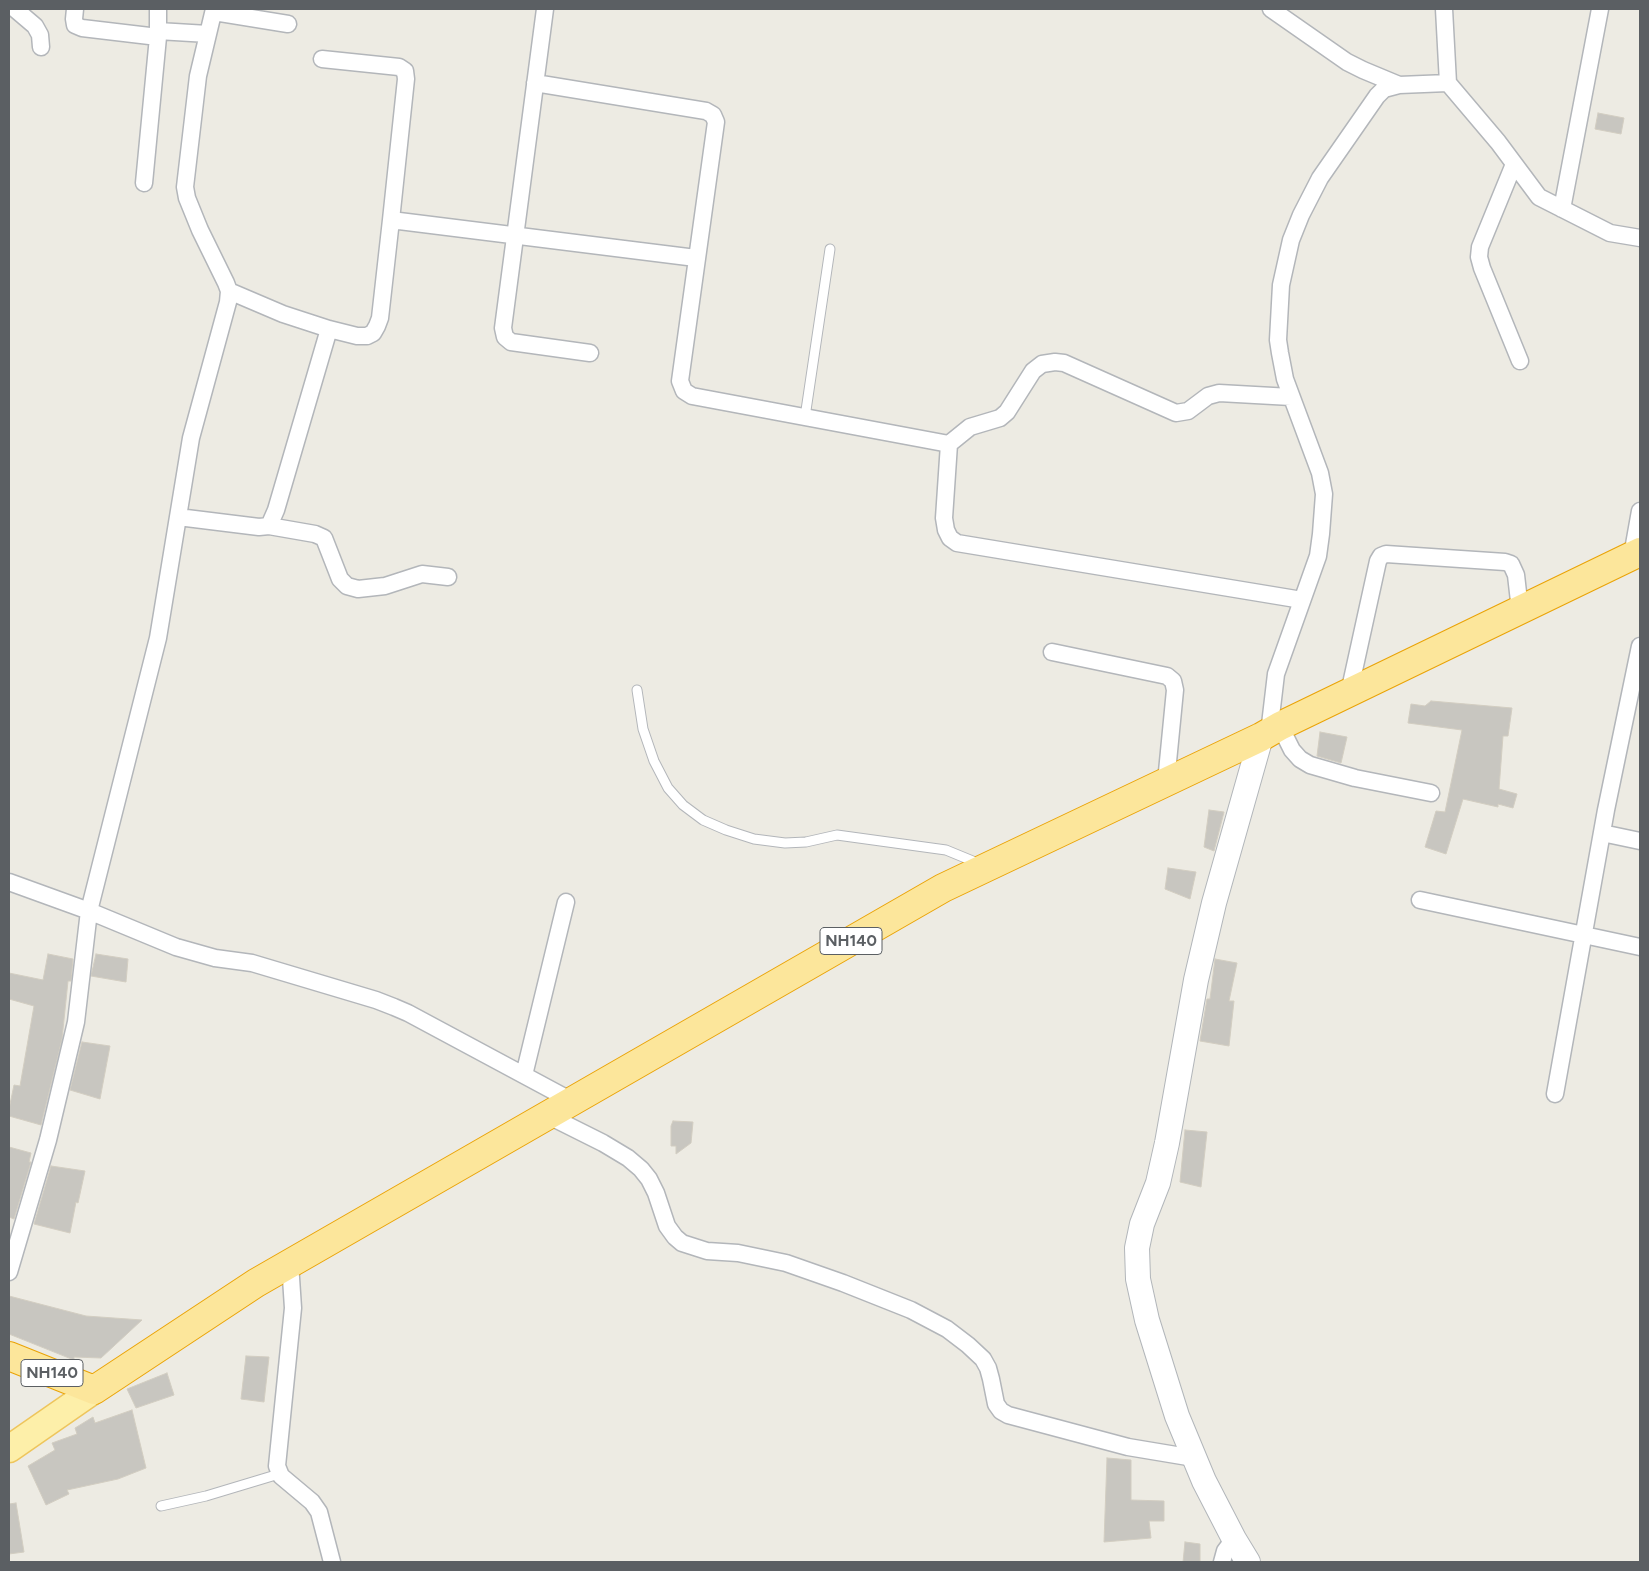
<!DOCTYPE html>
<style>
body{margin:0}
#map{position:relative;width:1649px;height:1571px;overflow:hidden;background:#edebe3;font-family:Figtree,sans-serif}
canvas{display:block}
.frame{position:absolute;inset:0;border:10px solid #5b5f63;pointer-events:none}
</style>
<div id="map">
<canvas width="1649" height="1571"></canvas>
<div class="frame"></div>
</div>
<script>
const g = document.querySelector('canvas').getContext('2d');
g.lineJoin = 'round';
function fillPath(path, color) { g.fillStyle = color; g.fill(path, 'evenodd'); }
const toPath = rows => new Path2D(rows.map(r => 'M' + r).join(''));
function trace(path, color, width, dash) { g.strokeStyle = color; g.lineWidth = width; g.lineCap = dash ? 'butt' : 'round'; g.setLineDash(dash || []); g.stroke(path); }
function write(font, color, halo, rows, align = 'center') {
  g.font = font + ' Figtree,sans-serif'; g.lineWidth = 4; g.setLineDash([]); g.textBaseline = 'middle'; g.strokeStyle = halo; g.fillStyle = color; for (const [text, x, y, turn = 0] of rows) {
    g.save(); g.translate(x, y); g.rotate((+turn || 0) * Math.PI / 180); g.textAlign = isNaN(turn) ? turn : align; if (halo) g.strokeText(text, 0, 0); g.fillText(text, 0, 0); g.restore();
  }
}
const building = toPath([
 [1598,113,1624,118,1621,134,1595,129,1598,113],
 [1431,701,1512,708,1508,736,1503,736,1499,789,1517,794,1513,808,1498,804,1498,807,1463,799,1446,854,1425,847,1436,811,1445,812,1462,730,1408,723,1411,704,1425,706,1431,701],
 [1320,732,1347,737,1341,763,1317,756,1320,732],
 [1209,810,1224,812,1214,851,1204,847,1209,810],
 [1168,868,1196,872,1190,899,1165,889,1168,868],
 [48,954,73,959,71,981,68,981,62,1039,41,1125,9,1116,9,1109,14,1085,20,1086,34,1006,9,999,9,973,43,980,48,954],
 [96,954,128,959,126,982,91,976,96,954],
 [1215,959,1237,963,1229,1001,1234,1001,1229,1046,1200,1041,1207,999,1210,999,1215,959],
 [82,1042,110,1046,100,1099,70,1090,82,1042],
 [673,1121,693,1122,691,1143,676,1154,676,1146,671,1146,671,1126,673,1121],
 [1185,1130,1207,1132,1201,1187,1180,1182,1185,1130],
 [9,1147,31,1153,29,1162,31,1162,14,1219,9,1217,9,1147],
 [51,1166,85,1171,78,1203,76,1202,70,1233,34,1224,51,1166],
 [9,1296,86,1316,142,1320,101,1358,74,1357,74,1360,9,1334,9,1296],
 [246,1356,269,1357,264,1402,241,1399,246,1356],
 [167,1373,174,1395,136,1408,127,1389,167,1373],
 [132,1410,146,1468,118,1479,67,1490,69,1494,46,1505,28,1466,55,1450,52,1443,77,1434,75,1428,93,1417,95,1423,132,1410],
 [1107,1458,1131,1460,1131,1500,1164,1501,1164,1521,1149,1521,1151,1538,1104,1542,1107,1458],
 [16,1503,24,1552,9,1554,9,1504,16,1503],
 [1185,1542,1200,1544,1200,1562,1183,1562,1185,1542]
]);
fillPath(building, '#c8c6c0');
trace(building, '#d2cdc1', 1);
const service = toPath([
 [805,417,830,249],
 [637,690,643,729,654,761,668,788,683,805,703,820,726,830,754,839,785,843,806,842,837,835,946,850,980,864],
 [161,1506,206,1496,279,1474]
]);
const minor = toPath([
 [15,9,35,26,40,35,41,47],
 [75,9,74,19,75,25,82,28,158,37],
 [545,9,503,328,505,337,511,342,590,353],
 [1271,9,1347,62,1363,70,1399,85],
 [1444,9,1448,83,1498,142,1539,197,1610,233,1640,238],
 [214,12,288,24],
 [158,31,208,34],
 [535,83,706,111,713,115,716,122,680,381,684,391,692,396,949,444,944,518,946,530,950,538,957,543,1302,600],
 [1514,164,1480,247,1479,257,1482,268,1520,361],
 [144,183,158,37,158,9],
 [1562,209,1600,9],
 [391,220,696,258],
 [229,291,283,314,329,329,357,336,367,336,373,333,377,326,380,318,391,220,406,79,405,71,399,67,322,59],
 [949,444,970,427,1000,418,1007,412,1033,371,1042,364,1055,362,1064,363,1176,413,1188,411,1208,396,1219,393,1291,397],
 [178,517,259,527,269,526,276,510,329,329],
 [269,526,315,534,324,538,340,579,347,586,358,589,385,586,422,574,448,577],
 [1632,556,1640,511],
 [1052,652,1167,676,1173,681,1175,690,1166,782],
 [1349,693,1378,561,1381,556,1386,554,1505,562,1511,564,1516,575,1520,610],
 [1280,726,1292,750,1300,759,1310,765,1355,778,1431,793],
 [1269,733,1276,674,1318,556,1321,534,1324,494,1320,473,1285,379,1280,353,1278,340,1281,285,1291,240,1301,215,1320,178,1377,96,1384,89,1399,85,1448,83],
 [1602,833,1640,841],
 [9,882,89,911,176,947,215,958,252,963,376,1000,394,1007,408,1013,572,1101],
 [1420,900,1640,947],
 [524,1075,566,902],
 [1555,1094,1606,810,1640,646],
 [547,1115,603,1143,628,1158,641,1169,649,1179,656,1193,667,1226,675,1237,682,1243,707,1251,738,1253,786,1263,843,1283,911,1310,947,1329,968,1345,983,1359,988,1368,991,1379,996,1404,1001,1411,1008,1415,1128,1447,1194,1458],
 [290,1263,293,1308,277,1466,281,1476,312,1502,319,1512,332,1562],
 [9,1272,48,1140,76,1022,89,911,158,638,191,438,228,302,229,291,226,283,200,230,187,198,185,187,198,76,214,9],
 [1222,1562,1225,1551,1234,1539]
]);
const secondary = toPath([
 [1248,1562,1234,1539,1204,1481,1177,1416,1147,1320,1138,1279,1137,1248,1142,1224,1158,1183,1167,1143,1196,980,1214,903,1261,737]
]);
const primary = toPath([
 [9,1449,94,1390]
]);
const trunk = toPath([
 [9,1356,94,1390,256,1283,943,888,1261,737,1280,726,1640,552]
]);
trace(service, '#b3b6ba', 11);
trace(minor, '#b3b6ba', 19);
trace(secondary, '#b2b6ba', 26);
trace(primary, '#eec55c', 29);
trace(trunk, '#eaa306', 30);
trace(service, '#fff', 9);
trace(minor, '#fff', 16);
trace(secondary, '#fff', 24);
trace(primary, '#fdefa9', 26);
trace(trunk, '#fce69b', 28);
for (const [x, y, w] of [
 [851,941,62],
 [52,1373,62]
]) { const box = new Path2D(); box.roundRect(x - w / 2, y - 13.5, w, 27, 4); g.fillStyle = '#fff'; g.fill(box); trace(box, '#5b5f63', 1); }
write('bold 16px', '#5b5f63', null, [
 ["NH140",851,941],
 ["NH140",52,1373]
]);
</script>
